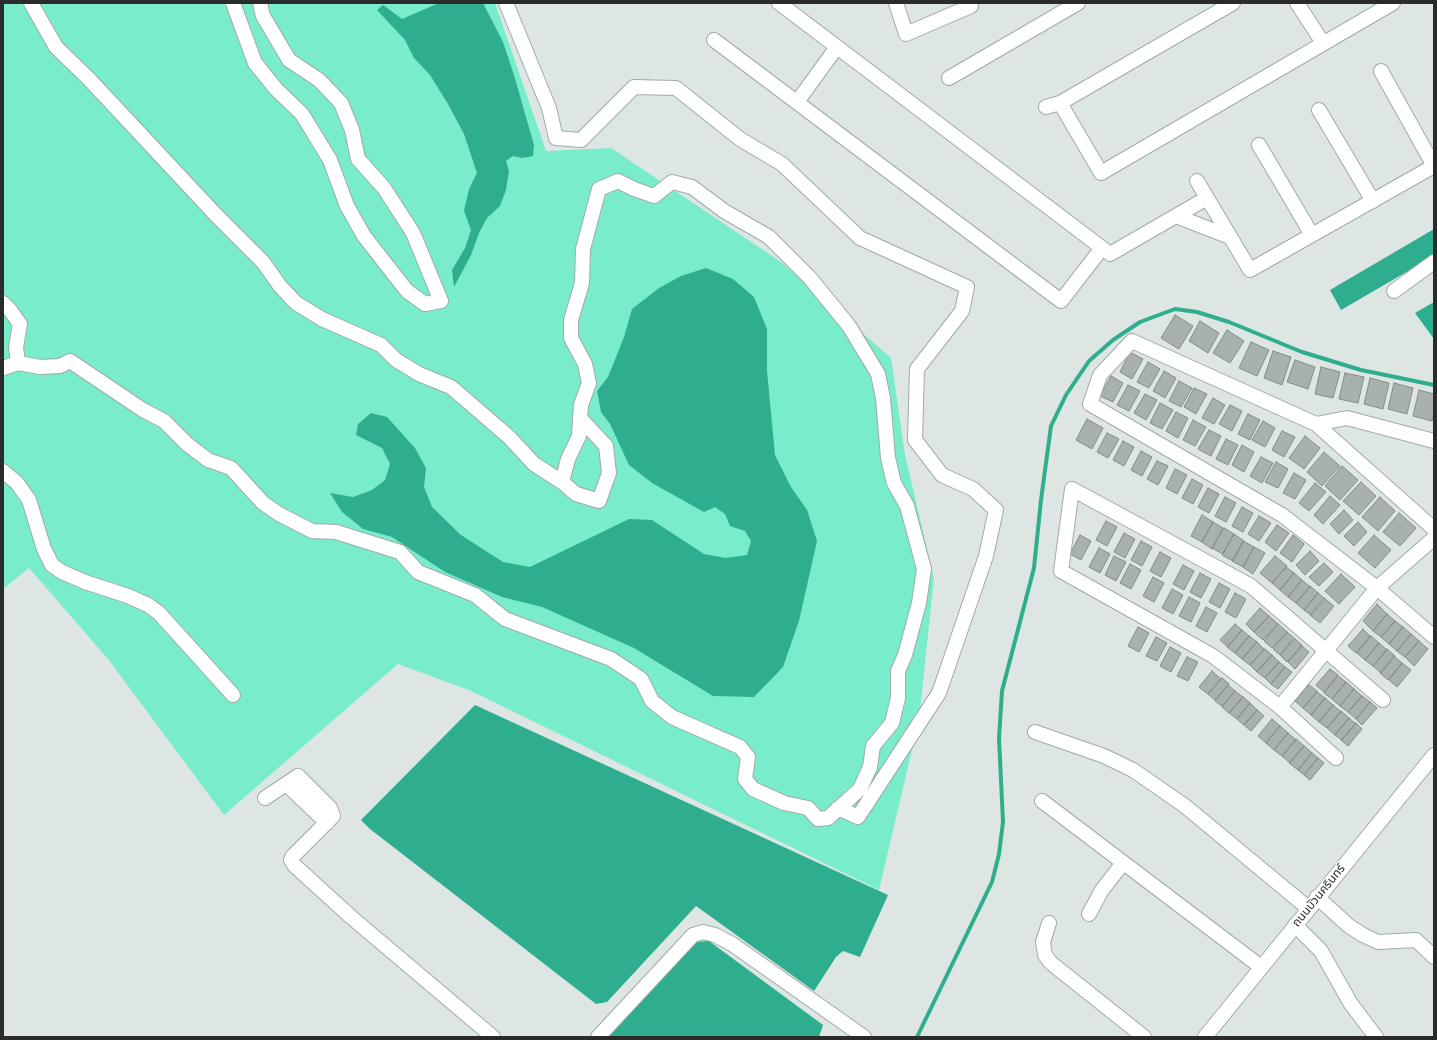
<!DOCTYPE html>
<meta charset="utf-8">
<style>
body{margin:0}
#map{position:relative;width:1437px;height:1040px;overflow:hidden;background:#dde6e3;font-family:"Varela Round",sans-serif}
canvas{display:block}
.frame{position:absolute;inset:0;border:4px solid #292c2b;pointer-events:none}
</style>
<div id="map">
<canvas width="1437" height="1040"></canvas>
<div class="frame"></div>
</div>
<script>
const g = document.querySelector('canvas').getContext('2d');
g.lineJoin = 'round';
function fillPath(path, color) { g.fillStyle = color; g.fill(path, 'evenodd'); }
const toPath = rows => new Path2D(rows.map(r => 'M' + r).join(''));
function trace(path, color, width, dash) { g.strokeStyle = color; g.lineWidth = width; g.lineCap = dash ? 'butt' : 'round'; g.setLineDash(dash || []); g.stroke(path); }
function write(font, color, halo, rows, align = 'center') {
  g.font = font + ' "Varela Round","Noto Sans Thai",sans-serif'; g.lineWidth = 3; g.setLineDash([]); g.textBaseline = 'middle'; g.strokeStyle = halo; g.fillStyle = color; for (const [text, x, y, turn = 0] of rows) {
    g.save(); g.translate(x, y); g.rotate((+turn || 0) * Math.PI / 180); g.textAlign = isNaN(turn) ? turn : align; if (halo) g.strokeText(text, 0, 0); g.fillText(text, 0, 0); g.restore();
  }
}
fillPath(toPath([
 [3,3,495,3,546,151,611,148,781,262,891,358,905,455,934,578,919,720,879,890,469,690,398,664,224,815,108,659,29,568,3,589]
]), '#78eccb');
fillPath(toPath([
 [439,3,483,3,503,42,514,75,534,145,533,156,522,158,513,156,506,161,509,171,506,190,500,206,487,218,479,233,471,255,454,287,452,270,465,248,471,230,464,211,469,189,477,173,464,134,448,104,430,75,414,58,405,40,377,10,383,5,402,19],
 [1434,229,1434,256,1341,310,1330,290],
 [706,268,733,279,754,297,767,329,767,371,775,455,791,487,807,510,817,541,799,621,783,667,754,697,713,696,634,648,542,607,502,597,445,572,392,537,363,529,342,512,330,493,353,497,372,490,385,480,390,464,382,448,356,435,358,424,371,413,387,417,415,448,426,468,424,487,432,507,461,535,503,562,530,567,629,519,652,520,704,554,725,558,747,555,751,541,745,531,730,526,725,514,715,507,704,512,652,483,629,465,610,424,601,412,597,391,608,377,624,337,632,309,659,288,681,276],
 [1434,302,1434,339,1415,313],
 [475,705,888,895,860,957,843,951,836,957,814,991,696,906,607,1002,596,1004,370,829,361,820],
 [709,941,823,1025,819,1037,603,1037,694,942]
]), '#2fae8f');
trace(toPath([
 [917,1037,992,882,999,854,1003,822,999,738,1002,691,1034,568,1041,500,1051,426,1066,395,1089,361,1113,340,1140,322,1175,309,1197,312,1229,322,1302,352,1361,370,1434,385]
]), '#2fae8f', 4);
const building = toPath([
 [1175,315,1193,326,1179,349,1161,338,1175,315],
 [1200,321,1219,333,1208,353,1189,341,1200,321],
 [1227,330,1244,341,1230,363,1213,353,1227,330],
 [1251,342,1269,350,1257,376,1239,368,1251,342],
 [1273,351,1291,357,1282,385,1264,378,1273,351],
 [1130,352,1143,359,1132,379,1120,372,1130,352],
 [1295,360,1315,367,1308,389,1287,382,1295,360],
 [1148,362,1160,369,1149,388,1137,382,1148,362],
 [1321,367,1340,372,1333,398,1315,394,1321,367],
 [1164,371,1176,378,1165,398,1153,391,1164,371],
 [1345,373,1364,377,1358,403,1339,399,1345,373],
 [1111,376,1123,383,1113,402,1100,396,1111,376],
 [1370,378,1389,383,1383,409,1364,404,1370,378],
 [1179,381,1192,388,1181,407,1169,401,1179,381],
 [1394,383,1413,388,1407,414,1388,409,1394,383],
 [1128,385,1140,391,1129,411,1117,405,1128,385],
 [1194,388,1207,394,1196,414,1184,407,1194,388],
 [1419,390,1434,394,1434,412,1432,421,1413,416,1419,390],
 [1145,394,1157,400,1146,420,1134,413,1145,394],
 [1213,398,1225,405,1214,424,1202,418,1213,398],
 [1160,403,1173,410,1162,429,1150,423,1160,403],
 [1230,405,1242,411,1232,431,1219,424,1230,405],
 [1176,412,1188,418,1178,438,1166,431,1176,412],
 [1248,414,1260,420,1250,440,1238,434,1248,414],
 [1087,419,1103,428,1092,449,1076,440,1087,419],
 [1193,420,1206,427,1195,446,1183,440,1193,420],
 [1263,421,1275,428,1265,447,1252,440,1263,421],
 [1209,430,1221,436,1211,456,1198,449,1209,430],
 [1282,431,1295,437,1284,457,1272,450,1282,431],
 [1107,433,1119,439,1108,458,1097,452,1107,433],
 [1305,436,1320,448,1304,469,1289,458,1305,436],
 [1226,439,1238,445,1228,465,1216,459,1226,439],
 [1123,441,1134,447,1124,466,1113,460,1123,441],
 [1242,445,1254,452,1244,472,1232,465,1242,445],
 [1141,451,1152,457,1142,476,1131,470,1141,451],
 [1324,452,1340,466,1322,486,1307,472,1324,452],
 [1261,457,1273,463,1262,483,1250,476,1261,457],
 [1157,461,1168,466,1158,485,1147,479,1157,461],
 [1276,462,1288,469,1278,488,1265,482,1276,462],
 [1342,466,1358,480,1340,500,1325,486,1342,466],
 [1175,469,1187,475,1177,494,1166,488,1175,469],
 [1294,473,1306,480,1295,499,1283,493,1294,473],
 [1192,479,1203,485,1193,504,1182,498,1192,479],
 [1361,482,1376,496,1359,515,1343,501,1361,482],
 [1315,483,1326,492,1309,511,1299,503,1315,483],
 [1208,488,1219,494,1209,513,1198,507,1208,488],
 [1330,496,1340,505,1323,524,1314,515,1330,496],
 [1225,497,1236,503,1226,522,1215,516,1225,497],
 [1380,497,1395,511,1378,531,1362,517,1380,497],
 [1242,507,1253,513,1243,532,1232,526,1242,507],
 [1344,510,1353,520,1339,534,1330,524,1344,510],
 [1399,513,1416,528,1400,546,1383,532,1399,513],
 [1202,515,1213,522,1202,542,1191,536,1202,515],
 [1259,516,1271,523,1259,541,1248,534,1259,516],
 [1106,521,1117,527,1107,546,1096,540,1106,521],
 [1213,522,1223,528,1212,549,1202,542,1213,522],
 [1358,522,1367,532,1354,546,1344,536,1358,522],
 [1277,525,1289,533,1276,551,1265,542,1277,525],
 [1224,528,1234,534,1223,554,1212,548,1224,528],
 [1124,533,1135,539,1125,558,1114,552,1124,533],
 [1234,534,1244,541,1233,561,1222,555,1234,534],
 [1080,535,1091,541,1081,560,1070,554,1080,535],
 [1293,535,1304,544,1292,562,1280,553,1293,535],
 [1374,535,1391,550,1375,568,1358,553,1374,535],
 [1141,541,1152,547,1142,566,1131,560,1141,541],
 [1243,541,1254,547,1243,567,1232,561,1243,541],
 [1254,547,1265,553,1253,574,1243,567,1254,547],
 [1099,548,1110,554,1100,573,1089,567,1099,548],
 [1310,551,1319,561,1305,575,1296,565,1310,551],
 [1160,552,1171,558,1161,577,1150,571,1160,552],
 [1114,556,1126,562,1116,581,1105,575,1114,556],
 [1275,556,1287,566,1272,583,1260,573,1275,556],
 [1324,563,1333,572,1319,586,1309,577,1324,563],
 [1130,564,1141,570,1131,589,1120,583,1130,564],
 [1183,565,1194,571,1184,590,1173,584,1183,565],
 [1286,567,1294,573,1280,590,1272,583,1286,567],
 [1200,573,1211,579,1201,598,1190,592,1200,573],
 [1294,573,1302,580,1288,597,1280,590,1294,573],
 [1341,574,1355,587,1339,604,1325,591,1341,574],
 [1153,577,1164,583,1154,602,1143,596,1153,577],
 [1302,580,1310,587,1296,603,1288,597,1302,580],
 [1219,583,1230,589,1220,608,1209,602,1219,583],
 [1310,586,1318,593,1304,610,1296,603,1310,586],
 [1172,589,1183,595,1173,614,1162,608,1172,589],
 [1235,593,1246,599,1236,618,1225,612,1235,593],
 [1318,593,1325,599,1311,615,1304,610,1318,593],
 [1189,597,1200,603,1191,622,1179,616,1189,597],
 [1324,598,1334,606,1320,623,1310,615,1324,598],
 [1377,604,1387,614,1373,631,1363,621,1377,604],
 [1206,607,1217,613,1207,632,1196,626,1206,607],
 [1260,608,1269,616,1254,632,1246,624,1260,608],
 [1387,614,1395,621,1381,637,1373,631,1387,614],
 [1269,616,1278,624,1263,640,1254,632,1269,616],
 [1395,621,1403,627,1389,644,1381,637,1395,621],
 [1235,624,1242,630,1228,647,1220,640,1235,624],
 [1278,624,1287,632,1272,648,1264,641,1278,624],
 [1138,627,1149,633,1139,652,1128,646,1138,627],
 [1403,627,1411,634,1397,651,1389,644,1403,627],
 [1363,629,1370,636,1356,653,1348,646,1363,629],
 [1242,630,1249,636,1235,653,1227,647,1242,630],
 [1287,632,1294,638,1280,655,1273,649,1287,632],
 [1411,634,1419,641,1405,657,1397,651,1411,634],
 [1249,636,1257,642,1242,659,1235,653,1249,636],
 [1371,636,1379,643,1365,660,1357,653,1371,636],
 [1156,637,1167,643,1157,661,1146,656,1156,637],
 [1295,639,1302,645,1287,662,1280,655,1295,639],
 [1419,641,1428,649,1414,666,1405,657,1419,641],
 [1257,642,1264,649,1250,665,1242,659,1257,642],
 [1379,643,1387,650,1373,666,1365,660,1379,643],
 [1302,646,1309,652,1295,669,1288,662,1302,646],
 [1170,647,1181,653,1171,672,1160,666,1170,647],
 [1265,649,1272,655,1257,672,1250,665,1265,649],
 [1387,649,1395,656,1381,673,1373,666,1387,649],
 [1272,655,1279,662,1265,678,1257,672,1272,655],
 [1394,656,1402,663,1388,680,1380,673,1394,656],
 [1187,657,1198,662,1188,681,1177,676,1187,657],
 [1279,662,1285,667,1271,684,1265,678,1279,662],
 [1402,663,1411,670,1397,687,1389,680,1402,663],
 [1285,667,1292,672,1278,689,1271,684,1285,667],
 [1330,669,1338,675,1324,692,1316,685,1330,669],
 [1212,671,1221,679,1208,694,1199,687,1212,671],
 [1338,676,1346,682,1332,699,1324,693,1338,676],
 [1222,678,1229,684,1215,700,1208,694,1222,678],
 [1346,682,1354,689,1340,706,1332,699,1346,682],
 [1228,685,1235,691,1222,706,1215,701,1228,685],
 [1309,685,1317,691,1303,708,1295,701,1309,685],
 [1354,689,1362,696,1348,712,1340,706,1354,689],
 [1235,691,1243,697,1229,713,1222,707,1235,691],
 [1317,692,1325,698,1311,715,1303,708,1317,692],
 [1362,696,1370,702,1356,719,1348,712,1362,696],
 [1243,697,1250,703,1237,719,1229,713,1243,697],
 [1325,698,1333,705,1319,722,1311,715,1325,698],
 [1370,702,1377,708,1362,725,1356,719,1370,702],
 [1250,703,1257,710,1244,725,1237,719,1250,703],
 [1333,705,1341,712,1327,728,1319,722,1333,705],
 [1257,710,1264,716,1251,731,1244,725,1257,710],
 [1341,711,1349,718,1335,735,1327,728,1341,711],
 [1349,718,1356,724,1342,740,1335,735,1349,718],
 [1272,719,1280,726,1266,743,1258,736,1272,719],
 [1356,723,1362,729,1348,746,1341,740,1356,723],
 [1280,726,1288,733,1274,750,1266,743,1280,726],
 [1288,733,1296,740,1282,756,1274,750,1288,733],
 [1296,739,1304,746,1290,763,1282,756,1296,739],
 [1304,746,1312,753,1298,770,1289,763,1304,746],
 [1312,753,1318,758,1304,775,1298,770,1312,753],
 [1318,758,1324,763,1310,780,1304,775,1318,758]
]);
fillPath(building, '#a8b1ad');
trace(building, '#838b88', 1);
const minor = toPath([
 [233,3,255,63,276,89,302,114,330,160,347,206,364,236,407,291,425,304,441,301,413,233,384,188,358,159,352,130,341,103,319,80,289,60,263,16,260,3],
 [506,3,549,108,556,138,581,140,634,87,676,88,740,139,782,164,860,238,967,287,962,311,917,369,915,440,942,475,973,489,996,510,986,556,939,693,858,817,838,808],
 [779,3,1110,254,1207,198],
 [896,3,906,34,971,6],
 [1297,3,1323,43],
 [714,40,1061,301,1102,248],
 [1381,71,1434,166],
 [949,78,1078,3],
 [797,102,837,47],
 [1060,103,1101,173,1393,3],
 [1046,107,1060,103,1233,3],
 [1319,110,1373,201],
 [1259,145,1312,235],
 [1197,181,1250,270,1434,166],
 [1176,216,1230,237],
 [1394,291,1434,262],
 [3,303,10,310,20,324,16,347,18,363,3,368],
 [18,363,40,367,60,366,70,361,143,410,164,421,187,444,208,460,231,468,263,503,279,514,312,531,336,532,400,552,418,572,475,595,505,619,611,659,641,679,652,701,672,717,740,747,748,757,745,779,753,789,784,803,808,808,818,819,828,818,860,789,870,767,873,746,892,723,898,698,898,671,905,655,919,603,924,569,907,506,894,483,888,458,883,398,878,374,849,326,810,278,769,237,724,211,692,187,672,182,654,196,634,189,618,181,599,189,583,249,582,283,571,320,571,338,585,364,589,383,581,405,579,436,568,459,562,482,534,464,509,437,451,387,419,374,396,360,381,345,322,319,296,303,280,286,263,262,215,214,89,79,56,47,31,3],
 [1316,424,1347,418,1434,441],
 [3,471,17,483,29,500,44,549,52,565,62,572,85,582,128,596,148,605,159,613,233,695],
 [562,482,576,494,599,501,609,473,606,446,580,418],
 [1434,529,1316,424,1132,341,1100,375,1090,404,1282,515,1377,588,1434,637],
 [1280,707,1377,588,1434,538],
 [1035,732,1104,756,1133,770,1185,806,1308,908],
 [1336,758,1280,707,1213,656,1061,571,1072,489,1251,586,1383,700],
 [286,784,327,823],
 [265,798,298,776,330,808,333,816,293,856,291,860,294,865,351,917,493,1037],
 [1042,801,1261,967],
 [1317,897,1349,926,1363,935,1378,942,1416,940,1434,957],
 [1089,914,1102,890,1123,863],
 [1049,923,1043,942,1045,955,1051,963,1144,1037],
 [1295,925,1321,951,1351,1004,1376,1037],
 [598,1037,693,935,703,932,715,935,732,944,864,1037],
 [1205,1037,1434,755]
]);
trace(minor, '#a1aaa7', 16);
trace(minor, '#fff', 14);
write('12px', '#292c2b', '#fff', [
 ["ถนนบัวนครินทร์",1319,896,-51]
]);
</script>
